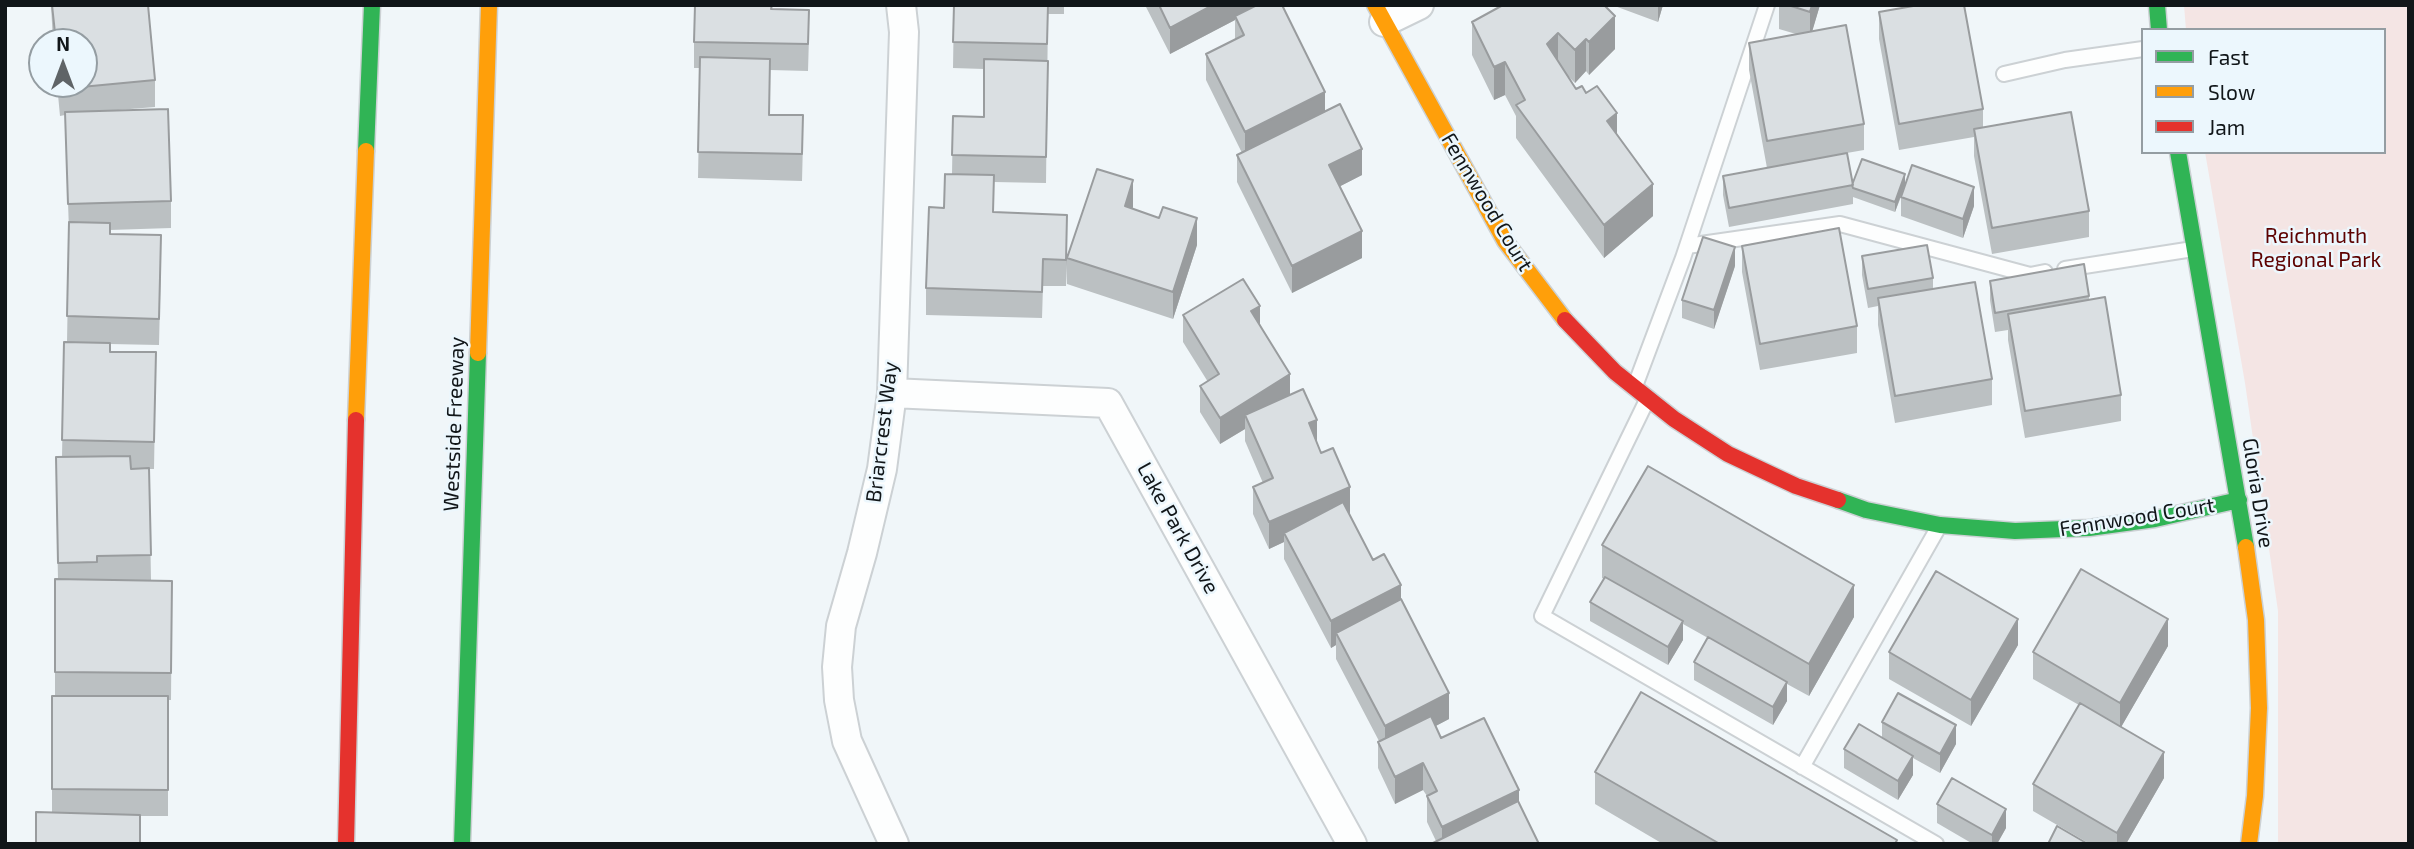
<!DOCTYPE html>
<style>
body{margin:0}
#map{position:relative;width:2414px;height:849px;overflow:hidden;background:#f0f6f9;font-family:"Exo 2",sans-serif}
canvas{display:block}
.frame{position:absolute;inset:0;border:7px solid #111619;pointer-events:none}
.legend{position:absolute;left:2141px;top:28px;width:245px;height:126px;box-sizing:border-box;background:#ecf7fd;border:2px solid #949da2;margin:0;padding:9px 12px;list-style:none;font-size:21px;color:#111619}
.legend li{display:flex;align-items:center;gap:14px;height:35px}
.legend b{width:35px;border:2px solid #949da2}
.north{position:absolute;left:28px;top:28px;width:70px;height:70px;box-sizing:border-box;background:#ecf7fd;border:2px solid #949da2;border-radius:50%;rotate:0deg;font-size:19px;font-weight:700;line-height:28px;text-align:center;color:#111619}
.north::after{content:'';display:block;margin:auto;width:24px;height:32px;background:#5f6467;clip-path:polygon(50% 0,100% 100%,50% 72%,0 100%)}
</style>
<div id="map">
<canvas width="2414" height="849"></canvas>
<div class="frame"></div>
<ul class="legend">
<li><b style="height:9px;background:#30b455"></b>Fast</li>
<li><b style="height:9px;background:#ff9f0a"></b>Slow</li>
<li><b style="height:9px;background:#e5322d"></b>Jam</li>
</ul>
<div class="north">N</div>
</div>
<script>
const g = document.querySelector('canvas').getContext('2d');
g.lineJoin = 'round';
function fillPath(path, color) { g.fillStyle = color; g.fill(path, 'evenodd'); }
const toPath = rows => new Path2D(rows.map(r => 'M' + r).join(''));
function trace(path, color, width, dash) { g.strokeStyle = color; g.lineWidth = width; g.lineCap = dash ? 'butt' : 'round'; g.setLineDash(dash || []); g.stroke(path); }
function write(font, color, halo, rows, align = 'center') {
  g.font = font + ' "Exo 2",sans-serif'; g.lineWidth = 5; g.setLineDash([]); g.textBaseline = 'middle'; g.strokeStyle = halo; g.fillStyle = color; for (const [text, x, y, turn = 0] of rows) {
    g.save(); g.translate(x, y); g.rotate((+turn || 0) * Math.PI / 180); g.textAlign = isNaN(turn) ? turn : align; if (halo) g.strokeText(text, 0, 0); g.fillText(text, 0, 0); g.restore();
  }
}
fillPath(toPath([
 [2184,5,2409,5,2409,844,2278,844,2278,611,2245,383,2205,152,2384,152,2384,30,2186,30]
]), '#f4e5e4');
const lane = toPath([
 [2004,74,2065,60,2143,49],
 [1687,246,1840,224,2030,275,2045,272],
 [2065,269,2193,249],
 [1635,386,1683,258,1767,5],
 [1647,400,1542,616,1936,844],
 [1802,767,1938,528]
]);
const street = toPath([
 [1384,22,1419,5],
 [892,393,1108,403,1352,844],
 [894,844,847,741,839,700,837,667,841,626,862,553,882,469,892,393,904,32,901,5]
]);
const fast = toPath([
 [2157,5,2159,30],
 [366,151,372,5],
 [2178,152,2246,547],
 [1838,500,1866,510,1940,525,2015,531,2089,528,2155,519,2239,500],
 [462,844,478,353]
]);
const slow = toPath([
 [1375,5,1505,241,1565,320],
 [478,353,489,5],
 [356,420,366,151],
 [2246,547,2256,620,2259,708,2255,796,2249,844]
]);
const jam = toPath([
 [1565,320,1615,372,1674,419,1728,454,1796,486,1838,500],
 [346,844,356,420]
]);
trace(lane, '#ccd1d4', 18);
trace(street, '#ccd1d4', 32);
trace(fast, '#ccd1d4', 19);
trace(slow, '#ccd1d4', 19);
trace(jam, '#ccd1d4', 19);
trace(lane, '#fdfefe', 14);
trace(street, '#fdfefe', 28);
trace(fast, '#30b455', 16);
trace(slow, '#ff9f0a', 16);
trace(jam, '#e5322d', 16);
fillPath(toPath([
 [51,5,148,5,155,80,155,107,118,110,171,201,171,228,110,230,110,234,161,261,159,345,110,344,110,352,156,352,154,469,149,469,151,580,172,581,171,700,168,700,168,816,140,816,140,844,36,844,52,813,52,696,55,696,55,579,58,579,56,484,62,457,64,342,67,342,69,231,65,115,60,116,57,84,84,84,84,42,53,42],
 [954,5,1064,5,1064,14,1048,14,1046,183,994,182,994,212,1067,241,1066,286,1043,286,1042,318,926,315,926,288,952,174,953,116,984,117,984,69,953,68],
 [1145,5,1282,5,1325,111,1362,175,1340,186,1362,258,1292,293,1237,182,1237,155,1242,153,1206,80,1206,54,1235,39,1235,20,1170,54],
 [1503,5,1615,49,1589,75,1586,71,1575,83,1566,74,1576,89,1617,134,1653,216,1604,258,1516,138,1516,116,1505,95,1494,100,1472,55,1472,22],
 [1612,5,1663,5,1658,22],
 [1779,5,1820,5,1812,31,1864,124,1864,150,1841,154,1853,184,1905,183,1974,206,1963,238,1901,216,1901,197,1895,212,1853,197,1853,204,1729,227,1723,195,1723,176,1767,168,1749,70,1749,43,1796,34,1779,29],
 [1912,5,1964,5,1983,109,1983,128,2089,211,2089,237,1992,254,1974,156,1974,137,1899,150,1879,39,1879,12,1915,6],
 [772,9,809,37,808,71,770,70,769,115,803,142,802,181,698,178,700,68,694,68,694,42],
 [1133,207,1132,209,1197,245,1173,319,1067,284,1067,258],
 [1742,246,1857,326,1857,353,1760,370,1742,272],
 [1862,256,1933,278,1933,289,1992,379,1992,405,1895,423,1878,325,1878,306,1868,308,1862,275],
 [1735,266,1714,329,1682,318,1682,300],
 [1990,281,2089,296,2089,300,2121,395,2121,421,2025,438,2008,340,2008,330,1995,332,1990,300],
 [1183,315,1260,324,1290,395,1317,443,1350,513,1349,514,1373,560,1401,600,1449,719,1435,726,1441,738,1519,803,1436,841,1427,822,1427,796,1423,790,1395,804,1378,768,1378,742,1379,741,1336,659,1336,645,1331,648,1284,559,1284,542,1269,549,1253,514,1253,487,1263,483,1245,441,1245,429,1220,444,1200,412,1200,386,1208,382,1183,342],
 [1602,545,1854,617,1809,696,1787,684,1787,701,1773,725,1694,680,1694,662,1708,638,1683,624,1683,640,1668,665,1590,621,1590,602,1604,579,1602,578],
 [2018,645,1971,726,1889,679,1889,652],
 [2168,646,2121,727,2164,778,2126,844,2090,844,2033,811,2033,784,2079,705,2033,679,2033,652],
 [1882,722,1956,744,1940,773,1913,758,1913,775,1898,800,1844,768,1844,749,1882,738],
 [1595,772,1897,844,1663,844,1595,804],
 [1937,804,2006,828,1997,844,1973,844,1937,823]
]), '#bbc0c2');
fillPath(toPath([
 [1213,5,1264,5,1235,16,1235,20,1170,54,1170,28],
 [1658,5,1663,5,1658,22],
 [1812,5,1820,5,1810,39,1810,12],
 [1615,16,1615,49,1589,75,1589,42],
 [1558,33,1558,65,1547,44],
 [1586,39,1586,71,1575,83,1575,50],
 [1505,62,1505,95,1494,100,1494,67],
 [1325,92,1325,118,1245,159,1245,132],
 [1617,113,1617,146,1607,121],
 [1362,149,1362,175,1329,192,1329,165],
 [1905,174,1905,184,1895,212,1895,202],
 [1133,180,1133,207,1125,233,1125,206],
 [1653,184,1653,216,1604,258,1604,225],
 [1974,187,1974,206,1963,238,1963,219],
 [1067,215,1067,241,1066,286,1066,260],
 [1197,218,1197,245,1173,319,1173,292],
 [1362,231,1362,258,1292,293,1292,266],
 [1735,247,1735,266,1714,329,1714,310],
 [1260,306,1260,332,1251,311],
 [1290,374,1290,401,1245,415,1245,429,1220,444,1220,418],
 [1317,420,1317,446,1309,423],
 [1350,487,1350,513,1288,540,1284,533,1284,542,1269,549,1269,522],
 [1401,585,1401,611,1336,633,1336,645,1331,648,1331,621],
 [1854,585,1854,617,1809,696,1809,664],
 [2018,619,2018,645,1971,726,1971,700],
 [2168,619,2168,646,2120,729,2120,703],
 [1683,621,1683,640,1668,665,1668,647],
 [1787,682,1787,701,1773,725,1773,707],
 [1449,693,1449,719,1385,753,1385,726],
 [1956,725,1956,744,1940,773,1940,754],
 [2164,752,2164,778,2126,844,2117,844,2117,833],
 [1913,756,1913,775,1898,800,1898,781],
 [1423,763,1423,790,1395,804,1395,777],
 [1519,790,1519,816,1442,844,1442,827],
 [2006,809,2006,828,1997,844,1992,844,1992,835]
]), '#999c9e');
const building = toPath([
 [52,5,148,5,155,80,60,89,60,84,84,84,84,42,56,42,52,5],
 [695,5,772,5,771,9,809,10,808,44,694,42,695,5],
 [954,5,1048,5,1047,44,953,42,954,5],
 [1159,5,1213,5,1170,28,1159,5],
 [1257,5,1282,5,1325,92,1245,132,1206,54,1244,35,1235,16,1257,5],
 [1503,5,1604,5,1615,16,1589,42,1586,39,1575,50,1558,33,1547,44,1576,89,1582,86,1586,93,1597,86,1617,113,1607,121,1653,184,1604,225,1516,105,1525,100,1505,62,1494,67,1472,22,1503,5],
 [1788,5,1812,5,1810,12,1788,5],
 [1919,5,1964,5,1983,109,1899,124,1879,12,1919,5],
 [1846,25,1864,124,1767,141,1749,43,1846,25],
 [700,57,770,59,769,115,803,115,802,154,698,152,700,57],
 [984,59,1048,61,1046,157,952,155,953,116,984,117,984,59],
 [1340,104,1362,149,1329,165,1362,231,1292,266,1237,155,1340,104],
 [168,109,171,201,68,204,65,112,168,109],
 [2071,112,2089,211,1992,228,1974,129,2071,112],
 [1847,153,1853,185,1729,208,1723,176,1847,153],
 [1862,159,1905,174,1895,202,1853,188,1852,185,1862,159],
 [1912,165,1974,187,1963,219,1901,197,1912,165],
 [1097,169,1133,180,1125,206,1159,218,1163,207,1197,218,1173,292,1067,258,1097,169],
 [945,174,994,175,993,212,1067,215,1066,260,1043,259,1042,292,926,288,929,207,944,208,945,174],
 [69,222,110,223,110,234,161,235,159,319,67,316,69,222],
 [1839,228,1857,326,1760,344,1742,246,1839,228],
 [1703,237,1735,247,1714,310,1682,300,1703,237],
 [1927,245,1933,278,1868,289,1862,256,1927,245],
 [2084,264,2089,296,1995,313,1990,281,2084,264],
 [1243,279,1260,306,1251,311,1290,374,1220,418,1200,386,1219,374,1183,315,1243,279],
 [1975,282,1992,379,1895,396,1878,298,1975,282],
 [2105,297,2121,395,2025,411,2008,314,2105,297],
 [64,342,110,343,110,352,156,352,154,442,62,440,64,342],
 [1303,389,1317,420,1309,423,1321,453,1333,448,1350,487,1269,522,1253,487,1273,478,1245,415,1303,389],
 [130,456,131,469,149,468,151,555,97,556,97,562,58,563,56,457,130,456],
 [1648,466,1854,585,1809,664,1602,545,1648,466],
 [1343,502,1373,560,1384,554,1401,585,1331,621,1284,533,1343,502],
 [2081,569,2168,619,2120,703,2033,652,2081,569],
 [1936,571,2018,619,1971,700,1889,652,1936,571],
 [1605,577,1683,621,1668,647,1590,602,1605,577],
 [55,579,172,581,171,673,55,672,55,579],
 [1401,599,1449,693,1385,726,1336,633,1401,599],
 [1708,637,1787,682,1773,707,1694,662,1708,637],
 [1641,692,1897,840,1895,844,1720,844,1595,772,1641,692],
 [1898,693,1956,725,1940,754,1882,722,1898,693],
 [52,696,168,696,168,790,52,789,52,696],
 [2080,703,2164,752,2117,833,2033,784,2080,703],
 [1431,716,1441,738,1484,718,1519,790,1442,827,1427,796,1437,791,1423,763,1395,777,1378,742,1431,716],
 [1859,724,1913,756,1898,781,1844,749,1859,724],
 [1952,778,2006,809,1992,835,1937,804,1952,778],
 [1518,801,1539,844,1434,844,1433,843,1518,801],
 [36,812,140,815,140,844,36,844,36,812],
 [2057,826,2088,844,2048,844,2057,826]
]);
fillPath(building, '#dadfe2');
trace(building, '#999c9e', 2);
write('21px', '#111619', '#ecf7fd', [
 ["Fennwood Court",1487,202,59],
 ["Westside Freeway",454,424,-88],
 ["Briarcrest Way",882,432,-83],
 ["Gloria Drive",2258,493,81],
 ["Fennwood Court",2137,517,-9],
 ["Lake Park Drive",1178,528,61]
]);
write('21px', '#5d0201', '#ecf7fd', [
 ["Reichmuth",2316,236],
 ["Regional Park",2316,260]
]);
</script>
